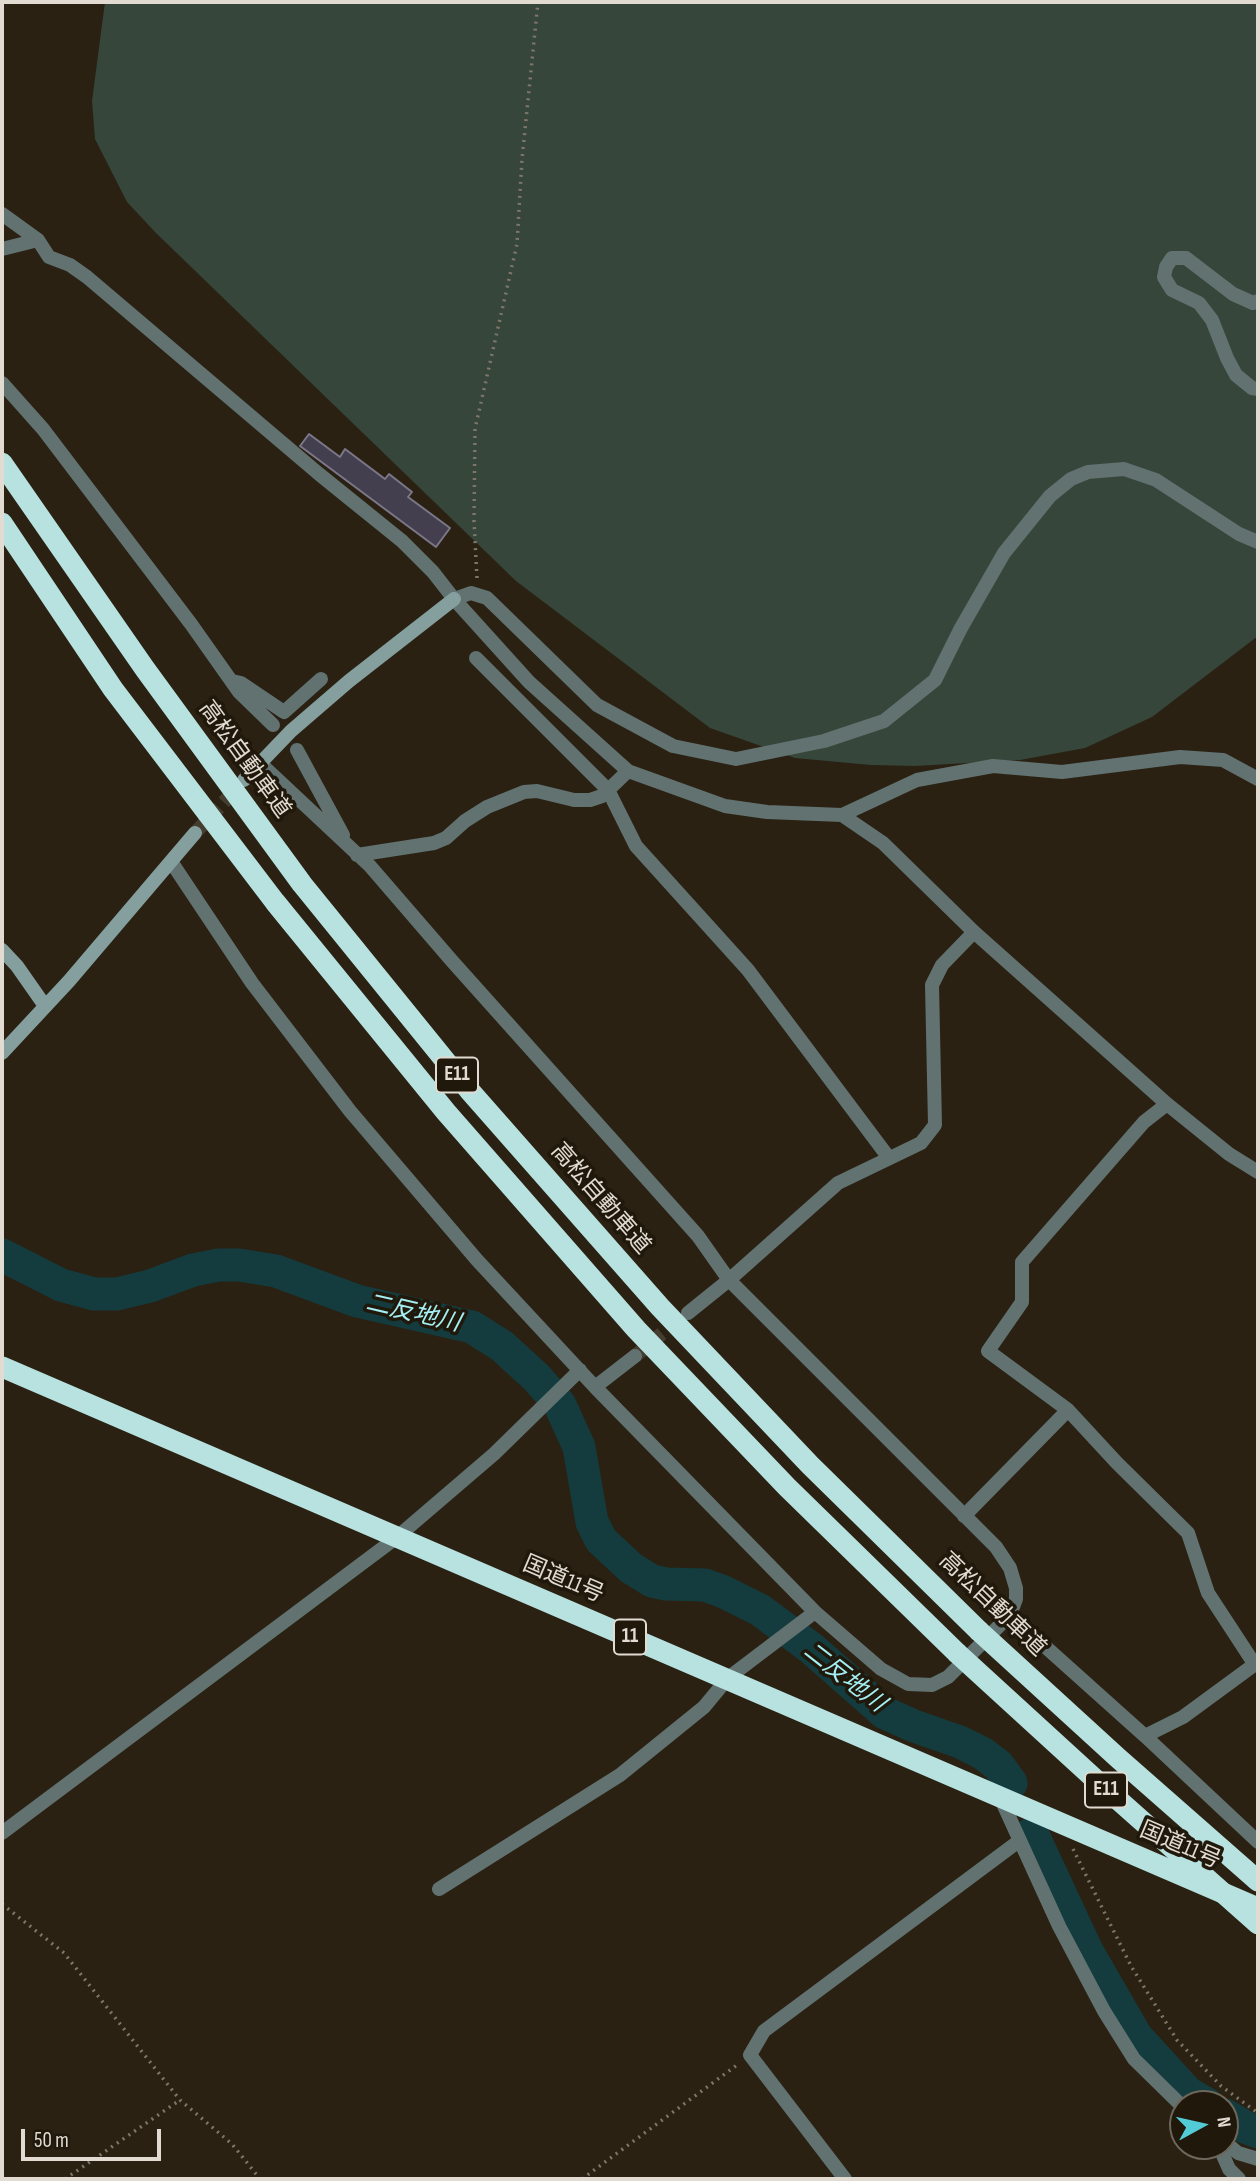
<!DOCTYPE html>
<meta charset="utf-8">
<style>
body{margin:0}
#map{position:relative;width:1260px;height:2181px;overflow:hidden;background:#2a2113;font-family:"Sofia Sans Condensed",sans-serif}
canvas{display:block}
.frame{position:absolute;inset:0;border:4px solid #e1dbd2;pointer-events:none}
.north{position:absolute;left:1169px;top:2090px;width:70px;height:70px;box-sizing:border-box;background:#20180a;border:2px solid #6d665a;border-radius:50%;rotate:82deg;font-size:19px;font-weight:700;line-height:28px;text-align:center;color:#e1dbd2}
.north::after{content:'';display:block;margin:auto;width:24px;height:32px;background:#52cbd7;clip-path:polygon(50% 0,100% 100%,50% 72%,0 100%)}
.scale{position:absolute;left:21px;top:2129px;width:140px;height:32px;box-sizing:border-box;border:4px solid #e1dbd2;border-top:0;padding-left:9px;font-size:21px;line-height:24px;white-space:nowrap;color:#e1dbd2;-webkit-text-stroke:5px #20180a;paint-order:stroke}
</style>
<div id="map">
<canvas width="1260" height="2181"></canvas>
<div class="frame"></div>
<div class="north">N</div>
<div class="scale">50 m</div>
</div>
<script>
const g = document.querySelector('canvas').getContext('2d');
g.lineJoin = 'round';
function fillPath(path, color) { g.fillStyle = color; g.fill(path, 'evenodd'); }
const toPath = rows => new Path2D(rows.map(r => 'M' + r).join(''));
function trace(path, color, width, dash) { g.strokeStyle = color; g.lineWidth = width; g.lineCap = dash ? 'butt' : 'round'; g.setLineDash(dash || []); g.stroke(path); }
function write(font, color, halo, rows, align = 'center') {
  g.font = font + ' "Sofia Sans Condensed","Noto Sans JP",sans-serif'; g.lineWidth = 7; g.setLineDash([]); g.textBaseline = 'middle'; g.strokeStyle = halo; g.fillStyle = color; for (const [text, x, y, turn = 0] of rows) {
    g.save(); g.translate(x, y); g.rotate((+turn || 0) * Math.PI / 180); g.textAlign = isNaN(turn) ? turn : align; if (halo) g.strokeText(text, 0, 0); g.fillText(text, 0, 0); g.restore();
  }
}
fillPath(toPath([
 [105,2,1258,2,1258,636,1152,717,1085,748,1020,760,915,766,871,765,795,758,710,728,516,581,156,233,127,202,95,139,92,101]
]), '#36463b');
trace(toPath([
 [2,1255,61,1285,94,1294,117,1294,150,1286,193,1270,219,1265,239,1265,276,1271,357,1301,472,1327,502,1346,537,1378,560,1405,579,1447,592,1522,601,1540,631,1568,652,1581,666,1584,705,1585,724,1592,760,1610,811,1648,885,1713,914,1726,960,1742,982,1753,998,1765,1011,1783],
 [1032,1833,1087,1951,1136,2036,1188,2093,1207,2104],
 [1225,2115,1245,2127,1258,2132]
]), '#143c3e', 33);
const building = toPath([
 [309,434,340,457,345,449,385,479,389,474,412,492,408,497,450,528,436,547,300,446,309,434]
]);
fillPath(building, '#433f4f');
trace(building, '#7b7789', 2);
trace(toPath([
 [635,1356,681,1318]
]), '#453d30', 14, [14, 7]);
trace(toPath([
 [195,833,240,785]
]), '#453d30', 14, [14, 7]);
trace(toPath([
 [477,578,474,521,475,429,517,244,522,159,538,2],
 [1073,1849,1131,1966,1177,2040,1221,2086,1258,2113],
 [2,1904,64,1953,180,2100,232,2144,260,2179],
 [65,2179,180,2100],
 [582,2179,737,2065]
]), '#7e766a', 3.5, [2, 5]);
trace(toPath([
 [2,214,38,240,49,257,70,265,87,277,319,474,402,541,433,572,454,599,529,682,628,771,725,806,767,812,842,815,883,843,974,932,1167,1104,1229,1154,1258,1172],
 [2,249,38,240],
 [1258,301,1253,303,1233,294,1186,258,1172,258,1166,267,1164,277,1172,290,1199,303,1212,320,1227,358,1236,375,1252,388,1258,389],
 [2,383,43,429,191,624,239,692,273,725],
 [454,599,471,593,487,598,597,705,673,746,736,759,824,741,884,721,935,680,961,628,1004,553,1050,496,1071,479,1088,472,1124,469,1156,480,1239,534,1258,542],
 [476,658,608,790,636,846,748,970,889,1158],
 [232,681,241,683,284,712,321,679],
 [297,750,343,835],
 [842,815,917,780,993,766,1062,772,1180,757,1223,760,1258,779],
 [357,855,434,843,446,838,465,821,487,807,524,792,537,791,574,800,590,800,602,796,628,771],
 [172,863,252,983,350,1111,477,1260,595,1387,815,1612,881,1669,908,1684,932,1685,948,1677,1010,1615,1016,1599,1016,1588,1010,1568,996,1547,729,1280,698,1236,452,961,370,866,260,763],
 [1167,1104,1144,1122,1022,1262,1022,1302,988,1351,1068,1410,1117,1463,1188,1533,1208,1593,1255,1665],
 [688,1313,729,1280,838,1183,921,1143,935,1125,932,985,942,965,974,932],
 [595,1387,635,1356],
 [964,1516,1068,1410],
 [1010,1615,1145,1736,1258,1842],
 [1145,1736,1183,1717,1258,1662],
 [1000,1797,1059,1926,1104,2011,1134,2059,1183,2107],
 [2,1833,396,1538,494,1454,580,1370],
 [439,1889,620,1775,704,1707,728,1678,815,1612],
 [1225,2142,1238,2153,1258,2159],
 [1219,2146,1229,2169,1239,2179],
 [845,2179,750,2055,764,2031,1019,1841]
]), '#617271', 14);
trace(toPath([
 [244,780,291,731,349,681,454,599],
 [2,950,17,966,45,1006],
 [2,1053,69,981,195,833]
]), '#849f9e', 14);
trace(toPath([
 [2,463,145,669,302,884,469,1090,660,1307,810,1465,979,1631],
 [2,523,113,689,275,902,446,1112,636,1329,787,1487,957,1653],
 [2,1367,1258,1908]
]), '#b7e2e0', 21);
trace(toPath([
 [979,1631,1118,1758,1258,1881],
 [957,1653,1097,1781,1258,1924]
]), '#b7e2e0', 21);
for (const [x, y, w] of [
 [457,1075,42],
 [630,1637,32],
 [1106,1790,42]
]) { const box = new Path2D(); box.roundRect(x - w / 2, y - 17.5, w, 35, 5); g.fillStyle = '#20180a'; g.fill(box); trace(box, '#e1dbd2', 2); }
write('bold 21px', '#e1dbd2', null, [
 ["E11",457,1075],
 ["11",630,1637],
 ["E11",1106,1790]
]);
write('23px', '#e1dbd2', '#20180a', [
 ["高松自動車道",244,760,54],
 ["高松自動車道",600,1199,49],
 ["国道11号",563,1580,23],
 ["高松自動車道",992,1605,44],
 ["国道11号",1180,1846,23]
]);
write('italic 24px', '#a4eff3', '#20180a', [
 ["二反地川",413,1314,13],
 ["二反地川",844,1678,38]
]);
</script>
